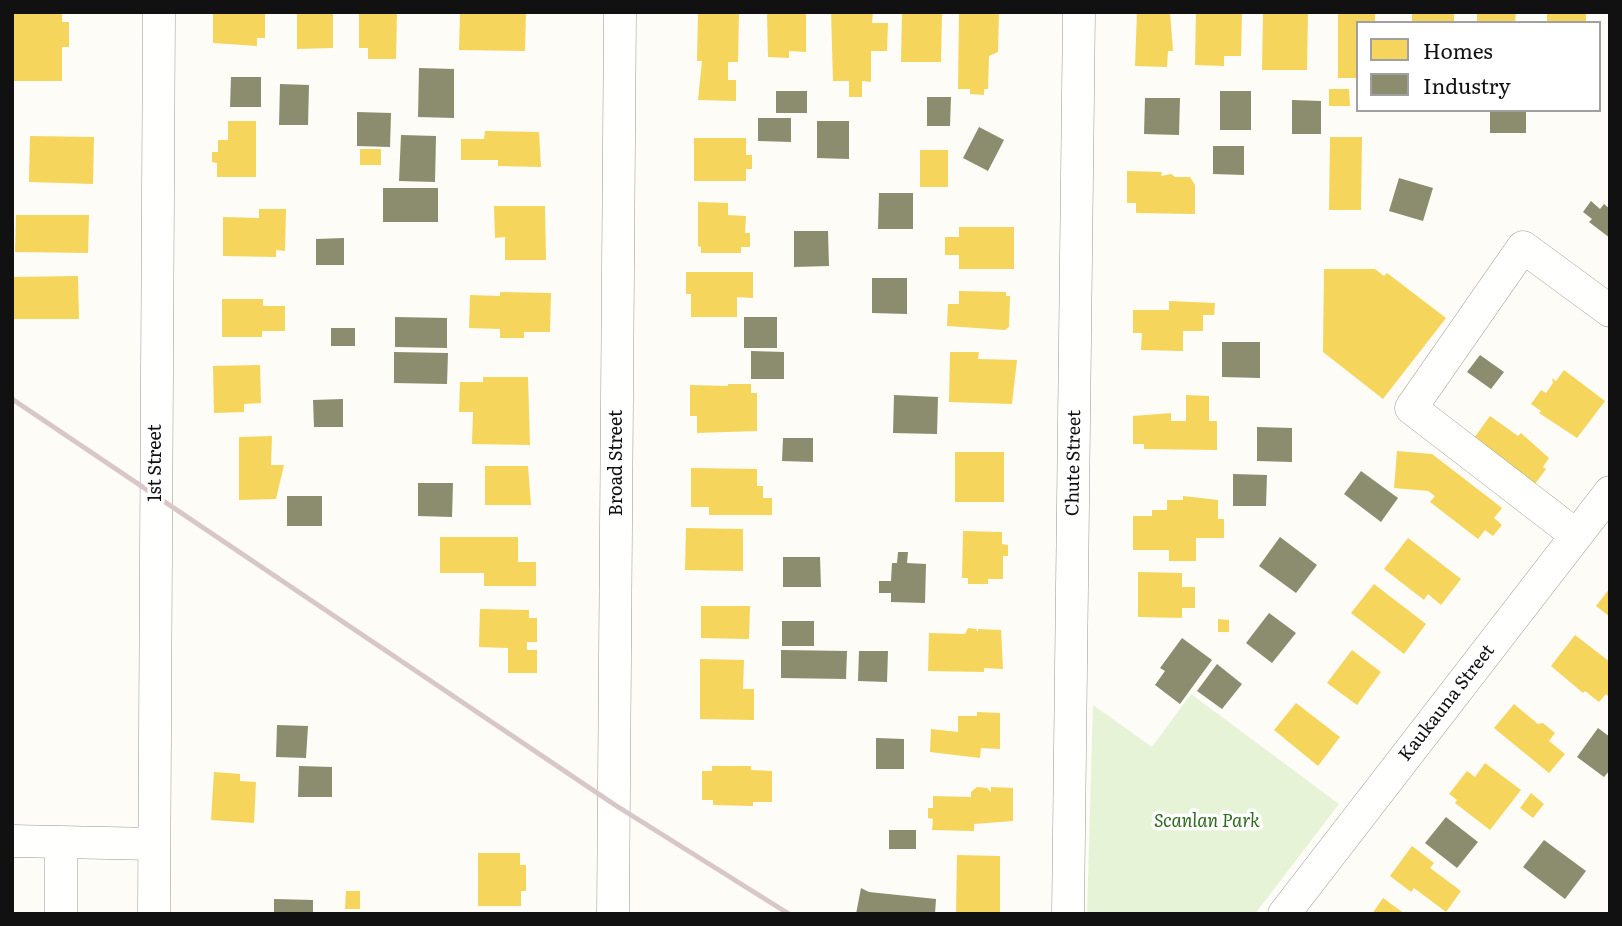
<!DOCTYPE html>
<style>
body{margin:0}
#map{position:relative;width:1622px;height:926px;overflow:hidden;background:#fdfcf7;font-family:Literata,serif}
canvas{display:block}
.frame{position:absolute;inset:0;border:14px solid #111;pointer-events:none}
.legend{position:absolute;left:1356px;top:21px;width:245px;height:91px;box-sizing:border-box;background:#fff;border:2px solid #a0a0a0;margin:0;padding:9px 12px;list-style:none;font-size:21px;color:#111}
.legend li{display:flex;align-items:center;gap:14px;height:35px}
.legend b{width:35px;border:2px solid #a0a0a0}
</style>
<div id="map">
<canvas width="1622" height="926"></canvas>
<div class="frame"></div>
<ul class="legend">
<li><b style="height:19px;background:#f6d55c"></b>Homes</li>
<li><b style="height:19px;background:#8c8c6e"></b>Industry</li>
</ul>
</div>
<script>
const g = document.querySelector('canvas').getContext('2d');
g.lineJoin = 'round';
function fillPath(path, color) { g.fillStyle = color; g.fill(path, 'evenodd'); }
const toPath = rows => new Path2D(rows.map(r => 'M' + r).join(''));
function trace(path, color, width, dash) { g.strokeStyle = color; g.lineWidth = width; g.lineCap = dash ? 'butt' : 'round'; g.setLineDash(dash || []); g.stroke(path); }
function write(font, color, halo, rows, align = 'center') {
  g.font = font + ' Literata,serif'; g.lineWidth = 7; g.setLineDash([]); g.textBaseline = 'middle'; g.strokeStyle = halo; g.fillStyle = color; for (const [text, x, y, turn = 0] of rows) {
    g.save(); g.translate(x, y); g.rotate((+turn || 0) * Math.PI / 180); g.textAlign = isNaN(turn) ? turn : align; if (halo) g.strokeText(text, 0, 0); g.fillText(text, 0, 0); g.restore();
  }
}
fillPath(toPath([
 [1191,694,1339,804,1255,914,1087,914,1093,705,1152,747]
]), '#e7f3d7');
fillPath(toPath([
 [12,12,62,12,62,22,69,22,69,47,62,47,62,81,12,81],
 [213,12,265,12,265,38,257,38,257,46,213,43],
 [297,12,333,12,333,48,297,49],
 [359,12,397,12,396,59,368,59,368,48,359,48],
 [460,12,526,12,525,51,459,50],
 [698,12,739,12,738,62,728,62,728,80,736,80,736,101,698,100,702,61,697,61],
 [767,12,806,12,806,52,789,51,789,58,768,57],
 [831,12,873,12,872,23,888,23,887,51,871,51,871,82,862,81,862,97,849,97,849,81,833,81],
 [902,12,942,12,941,62,901,62],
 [959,12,999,12,998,52,989,56,988,89,984,89,984,95,970,94,970,89,958,89],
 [1137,12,1170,12,1173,51,1168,51,1167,67,1135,66],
 [1196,12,1242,12,1241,56,1224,56,1224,66,1195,65],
 [1263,12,1308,12,1307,70,1262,70],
 [1338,12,1375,12,1375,23,1358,23,1358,78,1338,78],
 [1412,12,1454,12,1454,23,1412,23],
 [1477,12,1516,12,1515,23,1477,23],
 [1547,12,1586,12,1586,23,1547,23],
 [1329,89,1349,89,1350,106,1329,106],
 [228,121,256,121,256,177,217,177,217,163,212,162,212,152,218,152,218,140,228,140],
 [485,131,539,132,541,167,498,166,498,160,461,160,461,139,484,139],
 [30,136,94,137,93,184,29,182],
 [1330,137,1362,137,1361,210,1329,210],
 [694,138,746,138,746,155,752,155,752,169,746,169,746,181,694,181],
 [360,149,381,149,381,165,360,165],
 [920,150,948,150,948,187,920,187],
 [1127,171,1162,172,1161,176,1171,174,1175,177,1190,177,1195,185,1195,214,1136,213,1136,203,1127,203],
 [698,202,728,203,728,215,746,216,745,233,750,233,750,247,741,247,741,253,701,253,701,247,698,246],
 [494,206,545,206,546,260,505,260,505,237,495,238],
 [259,209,286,209,285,251,276,250,276,257,223,256,223,217,259,218],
 [16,215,89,215,88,253,15,252],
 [959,227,1014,227,1014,269,959,269,959,255,945,255,945,237,959,237],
 [1324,269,1375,269,1384,276,1387,273,1446,318,1383,399,1323,352],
 [686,272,753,272,753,298,737,297,737,317,691,317,691,294,686,294],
 [78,276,79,319,12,319,12,277],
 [959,291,1006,292,1006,296,1010,296,1009,327,1005,330,947,326,948,304,959,304],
 [500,292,551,293,550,332,524,332,524,338,500,338,500,329,469,328,470,295,500,296],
 [222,299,263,299,263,306,285,306,285,331,262,331,262,337,222,337],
 [1169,301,1215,303,1214,315,1203,315,1203,331,1183,331,1183,351,1141,350,1142,333,1133,333,1133,310,1169,310],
 [950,352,979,352,978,359,1017,360,1012,404,949,402],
 [260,365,261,403,244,404,244,412,214,413,213,366],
 [1564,370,1605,401,1577,438,1539,413,1541,411,1531,404,1541,390,1546,393,1553,383,1552,378,1556,381],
 [483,377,528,377,530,445,472,444,473,412,459,412,460,382,483,382],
 [728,384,751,384,751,393,757,393,757,431,697,433,697,416,690,416,690,385,728,386],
 [1186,395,1209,396,1209,421,1217,421,1217,450,1144,449,1144,444,1133,444,1133,416,1171,413,1171,421,1186,421],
 [1490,416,1518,436,1521,433,1549,458,1543,467,1546,469,1532,488,1469,445],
 [272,436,271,465,284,465,276,499,239,500,239,437],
 [1397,451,1432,454,1502,508,1494,518,1502,525,1493,536,1485,530,1478,539,1430,502,1435,496,1428,491,1394,488],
 [955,452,1004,452,1004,502,955,502],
 [485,466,528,466,531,505,485,505],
 [691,468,757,469,757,486,763,486,763,498,772,498,772,515,709,515,709,507,691,507],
 [1183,496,1218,500,1218,519,1224,519,1224,538,1196,538,1196,561,1169,561,1169,550,1133,550,1133,516,1152,516,1152,510,1167,510,1167,500,1183,500],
 [686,528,743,529,743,571,685,570],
 [963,531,1002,532,1002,544,1008,545,1008,556,1003,556,1003,579,988,579,988,584,968,584,968,578,962,578],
 [440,537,518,537,518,562,536,562,536,586,484,586,484,573,440,573],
 [1408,538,1461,579,1441,605,1428,594,1424,600,1384,569],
 [1138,572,1182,573,1182,587,1195,587,1195,608,1182,608,1182,618,1138,617],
 [1374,584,1426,624,1404,654,1351,613],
 [1610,588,1610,617,1596,606],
 [701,606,750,606,749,639,701,638],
 [480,609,529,610,529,618,537,618,537,642,527,642,527,650,537,650,537,673,508,673,508,648,479,647],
 [1218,619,1229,620,1229,632,1218,632],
 [968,628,976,629,978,632,978,629,1001,630,1003,669,984,668,984,672,928,671,929,633,965,634],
 [1575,635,1610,662,1610,698,1606,694,1599,702,1585,691,1583,693,1551,666],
 [1352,650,1381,672,1357,705,1327,683],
 [700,659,744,660,743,689,754,689,754,720,700,719],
 [1296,703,1340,737,1318,766,1274,730],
 [1514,704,1538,724,1543,723,1555,733,1549,741,1565,754,1549,773,1494,728],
 [977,712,1000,713,1000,749,981,748,980,758,930,752,931,729,958,732,958,716,977,716],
 [1485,763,1521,790,1490,830,1455,803,1457,800,1449,794,1467,771,1475,777],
 [712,766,751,766,751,770,772,771,772,802,753,802,753,806,713,805,713,800,702,800,702,771,712,771],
 [214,772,240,774,240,781,256,782,254,823,211,820],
 [977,787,987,788,991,792,991,787,1013,788,1013,821,974,824,974,831,932,830,933,819,928,818,928,808,933,808,933,796,971,797,971,792],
 [1531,793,1544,804,1533,818,1520,808],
 [1412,846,1434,863,1430,868,1461,891,1446,912,1414,888,1411,892,1390,876],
 [478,853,520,853,520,865,526,865,526,891,521,891,521,906,478,906],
 [957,855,1000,856,1000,914,956,914],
 [346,891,360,891,360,909,345,909],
 [1383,898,1405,914,1372,914]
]), '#f6d55c');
fillPath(toPath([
 [419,68,454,69,454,118,418,117],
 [231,77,261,77,261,107,230,107],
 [280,84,309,85,308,125,279,125],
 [776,91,807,91,807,113,776,113],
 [1220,91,1251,91,1251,130,1220,130],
 [927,97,951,97,950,126,927,126],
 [1145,98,1180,98,1179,135,1144,134],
 [1292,100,1321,101,1321,134,1292,134],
 [1490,110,1526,110,1526,133,1490,133],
 [357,112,391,113,390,147,357,146],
 [758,118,791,118,791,142,758,141],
 [817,121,849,121,849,159,817,158],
 [979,127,1004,140,988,171,963,158],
 [401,135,436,136,435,182,399,181],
 [1213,146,1244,146,1244,175,1213,174],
 [1399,178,1433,188,1423,221,1389,211],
 [383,188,438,188,438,222,383,222],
 [879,193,913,193,913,229,878,229],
 [1591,201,1600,209,1604,204,1610,209,1610,238,1589,222,1592,219,1583,212],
 [794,231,828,231,829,266,794,267],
 [344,238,344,265,316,265,316,239],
 [872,278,907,278,907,314,872,313],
 [395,317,447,318,447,348,395,347],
 [744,317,777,317,777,348,744,348],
 [331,328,355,328,355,346,331,346],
 [1222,342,1260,342,1260,378,1222,377],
 [751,351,784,352,784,379,751,379],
 [394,352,448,353,447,384,394,383],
 [1480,355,1504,372,1491,389,1467,372],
 [894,395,938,397,937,434,893,433],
 [343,399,343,427,314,427,313,400],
 [1257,427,1292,428,1292,462,1257,461],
 [783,438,813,438,813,462,782,461],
 [1361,471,1398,498,1381,522,1344,494],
 [1233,474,1267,475,1266,506,1233,506],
 [418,483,453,483,452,517,418,516],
 [287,496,322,496,322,526,287,526],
 [1280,537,1317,565,1296,593,1259,566],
 [898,552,908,552,907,563,926,564,925,603,891,602,891,593,879,593,879,581,891,581,892,563,897,563],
 [783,557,820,557,821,587,783,587],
 [1269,613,1296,633,1272,663,1246,643],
 [782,621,814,621,814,646,782,646],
 [1182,638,1212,660,1180,704,1155,685,1165,671,1160,668],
 [781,650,847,651,846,679,781,678],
 [859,651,888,651,887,682,858,681],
 [1217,664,1242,684,1222,709,1197,691],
 [277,725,308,726,306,758,276,757],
 [1598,728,1610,737,1610,770,1604,777,1577,757],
 [876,738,904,739,904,769,876,769],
 [299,766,332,767,332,797,298,797],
 [1446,817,1478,842,1457,868,1425,843],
 [889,830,916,830,916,849,889,849],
 [1544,840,1586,871,1565,899,1523,867],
 [861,888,869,892,936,899,935,914,856,914],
 [274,899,313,900,313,914,274,914]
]), '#8c8c6e');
const minor = toPath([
 [1576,535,1411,408,1523,247,1610,311],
 [12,841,61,842],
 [61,914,61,842,154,844],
 [154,914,159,12],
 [613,914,620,12],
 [1068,914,1079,12],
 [1284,914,1610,492]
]);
trace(minor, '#979795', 33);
trace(minor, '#fffffe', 32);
trace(toPath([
 [12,399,615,805,789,914]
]), '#d9c6c7', 5);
write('18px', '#111', '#fff', [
 ["1st Street",156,463,-90],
 ["Broad Street",617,463,-90],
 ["Chute Street",1074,463,-89],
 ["Kaukauna Street",1447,703,-52]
]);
write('italic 18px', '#2f6b1f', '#fff', [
 ["Scanlan Park",1207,822]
]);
</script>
